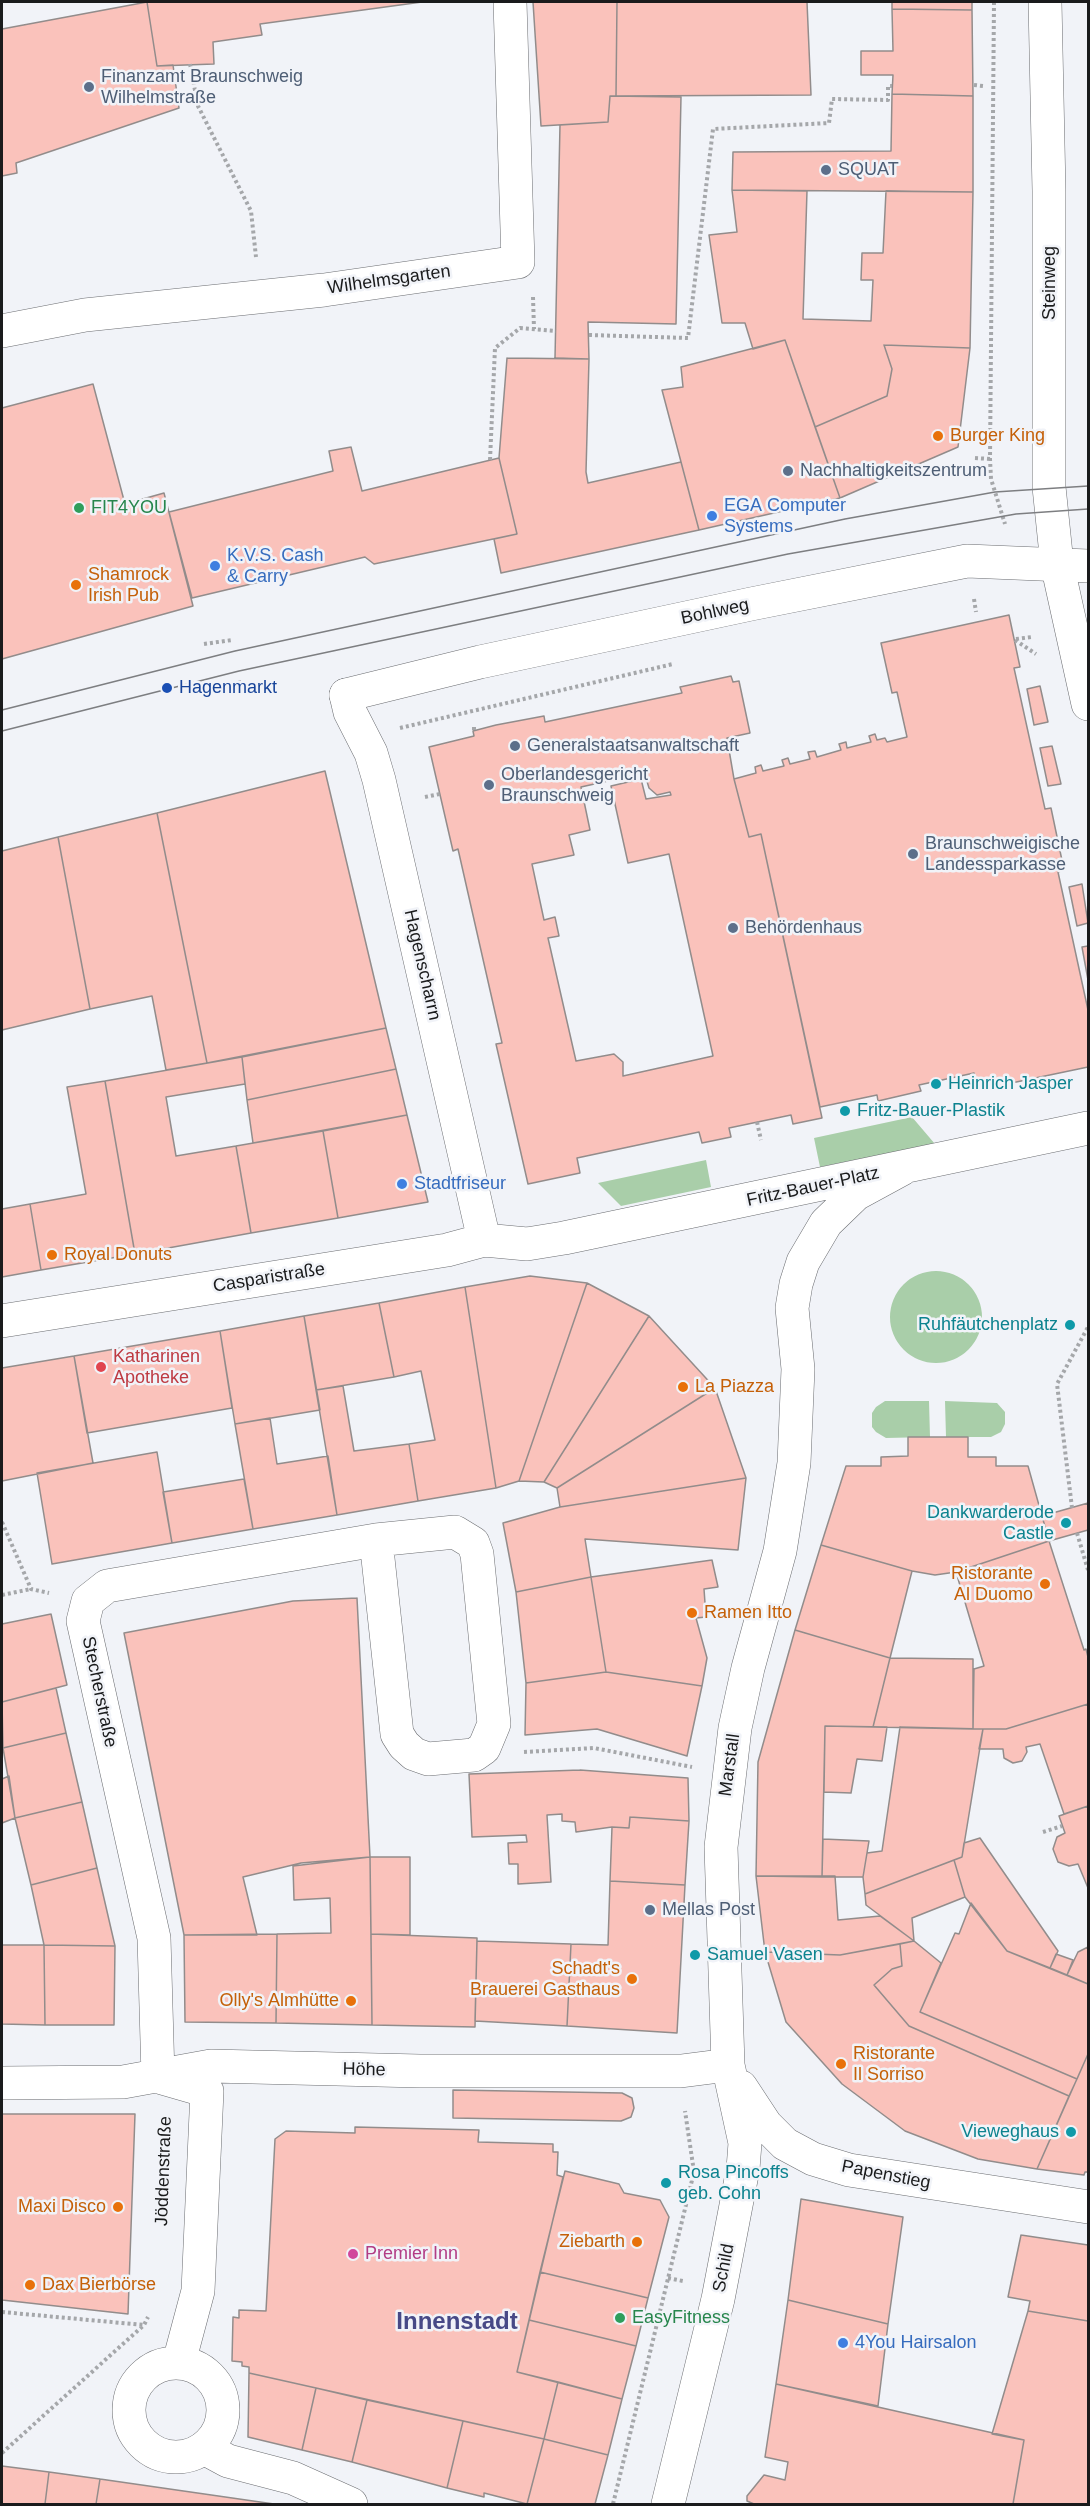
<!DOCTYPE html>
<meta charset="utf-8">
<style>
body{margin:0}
#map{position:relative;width:1090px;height:2506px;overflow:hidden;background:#f1f3f8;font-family:Helvetica,sans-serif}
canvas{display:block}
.frame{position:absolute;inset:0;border:3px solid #1a1b1c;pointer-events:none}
</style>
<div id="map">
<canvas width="1090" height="2506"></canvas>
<div class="frame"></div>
</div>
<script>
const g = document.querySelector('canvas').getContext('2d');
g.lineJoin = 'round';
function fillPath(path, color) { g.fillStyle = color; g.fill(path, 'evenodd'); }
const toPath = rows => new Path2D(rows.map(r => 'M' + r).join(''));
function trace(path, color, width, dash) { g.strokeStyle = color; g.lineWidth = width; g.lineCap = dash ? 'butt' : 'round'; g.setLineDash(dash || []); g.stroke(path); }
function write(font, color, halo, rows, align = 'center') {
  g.font = font + ' Helvetica,sans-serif'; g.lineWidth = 5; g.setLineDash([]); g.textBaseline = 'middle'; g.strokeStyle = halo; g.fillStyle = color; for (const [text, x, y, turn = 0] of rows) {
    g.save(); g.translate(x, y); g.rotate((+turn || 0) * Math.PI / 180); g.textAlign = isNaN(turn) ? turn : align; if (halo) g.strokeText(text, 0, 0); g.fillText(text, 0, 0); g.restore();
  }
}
fillPath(toPath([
 [912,1117,935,1144,820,1167,814,1138],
 [706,1160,711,1187,621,1206,598,1183],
 '890 1317a46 46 0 1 1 92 0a46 46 0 1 1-92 0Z',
 [885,1401,929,1401,930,1437,886,1438,876,1432,872,1427,872,1413,876,1407],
 [945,1401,997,1403,1005,1412,1005,1424,1001,1432,991,1437,946,1437]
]), '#a9cea9');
const building = toPath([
 [147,2,157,66,173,65,179,108,16,163,17,173,2,176,2,29,147,2],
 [147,2,422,2,260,24,262,35,213,42,214,64,157,66,147,2],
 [533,2,617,2,616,96,610,96,608,122,541,126,533,2],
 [617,2,807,2,811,95,616,96,617,2],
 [892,2,972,2,972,10,892,9,892,2],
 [892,9,972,10,973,96,892,94,893,75,861,75,861,51,893,51,892,9],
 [892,94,973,96,973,192,732,190,733,152,891,151,892,94],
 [610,96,681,97,676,324,588,322,589,359,555,358,560,125,608,122,610,96],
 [732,190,807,191,803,319,871,321,873,280,861,280,862,253,883,253,886,191,973,192,970,348,884,345,892,369,887,396,815,427,785,340,753,349,745,323,722,323,709,235,737,232,732,190],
 [785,340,840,498,699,530,662,390,683,387,681,367,785,340],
 [884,345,970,348,958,447,840,498,815,427,887,396,892,369,884,345],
 [507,358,589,359,586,472,588,483,681,462,699,530,501,573,494,539,517,534,499,458,507,358],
 [93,384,125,504,164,493,193,606,2,659,2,408,93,384],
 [351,447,362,491,499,458,517,534,374,564,365,557,192,598,169,512,333,471,329,451,351,447],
 [1009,615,1020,667,1014,668,1045,809,1051,808,1064,870,1058,872,1088,1010,1088,1067,978,1090,974,1073,919,1085,921,1091,878,1101,877,1095,820,1107,761,834,749,837,734,779,756,773,755,767,761,765,763,771,784,766,782,760,788,758,790,764,810,759,808,752,815,751,817,757,841,750,839,744,846,742,847,748,871,742,869,736,875,734,877,740,885,738,887,742,907,737,897,692,892,693,881,643,1009,615],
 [731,676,733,682,739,681,750,733,727,738,734,779,749,837,761,834,822,1118,793,1124,791,1115,729,1128,731,1137,702,1143,699,1132,577,1158,580,1173,528,1184,496,1044,502,1043,458,849,453,851,429,747,474,736,473,731,496,725,544,716,545,722,682,693,680,687,731,676],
 [648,772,646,778,649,788,657,795,670,792,671,795,646,799,641,779,611,786,628,863,669,854,713,1056,623,1076,623,1062,614,1054,576,1061,548,938,559,936,555,917,544,920,532,864,574,855,569,835,590,830,581,787,648,772],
 [1040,686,1048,722,1034,725,1027,689,1040,686],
 [1052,746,1061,784,1048,786,1040,748,1052,746],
 [325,771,386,1028,207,1063,157,813,325,771],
 [157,813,207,1063,166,1070,152,996,90,1009,58,837,157,813],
 [58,837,90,1009,2,1030,2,851,58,837],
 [1082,884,1088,923,1077,926,1069,887,1082,884],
 [1088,946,1088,980,1082,947,1088,946],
 [386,1028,396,1069,247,1100,242,1057,386,1028],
 [242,1057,245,1084,166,1097,176,1156,236,1146,251,1233,135,1254,105,1081,242,1057],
 [396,1069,407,1115,253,1143,247,1100,396,1069],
 [105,1081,135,1254,41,1270,30,1204,86,1194,67,1087,105,1081],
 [407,1115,428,1202,338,1218,323,1131,407,1115],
 [323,1131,338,1218,251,1233,236,1146,323,1131],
 [30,1204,41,1270,2,1277,2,1209,30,1204],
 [530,1276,587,1283,519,1481,496,1488,465,1287,530,1276],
 [587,1283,649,1316,544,1482,519,1481,587,1283],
 [465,1287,496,1488,418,1501,409,1444,435,1440,421,1371,394,1377,379,1303,465,1287],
 [379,1303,394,1377,316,1390,304,1316,379,1303],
 [304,1316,320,1410,235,1424,220,1331,304,1316],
 [649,1316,715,1388,557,1488,544,1482,649,1316],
 [220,1331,232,1408,87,1433,74,1356,220,1331],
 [74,1356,93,1463,2,1481,2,1368,74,1356],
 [343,1386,354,1451,409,1444,418,1501,337,1515,316,1390,343,1386],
 [715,1388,746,1478,560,1507,557,1488,715,1388],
 [270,1418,277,1464,328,1456,337,1515,253,1529,235,1424,270,1418],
 [908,1437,968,1437,968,1457,996,1457,996,1466,1028,1466,1049,1541,956,1572,935,1575,912,1571,821,1545,846,1466,881,1466,881,1457,908,1456,908,1437],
 [157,1452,172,1543,52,1564,37,1473,157,1452],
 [746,1478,738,1550,585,1539,591,1577,516,1592,503,1523,560,1507,746,1478],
 [244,1479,253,1529,172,1543,163,1492,244,1479],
 [1088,1503,1088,1530,1049,1541,1042,1516,1088,1503],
 [1049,1541,1084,1650,1086,1649,1088,1657,1088,1704,1006,1729,973,1729,974,1669,984,1666,956,1572,1049,1541],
 [821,1545,912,1571,890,1658,795,1630,821,1545],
 [712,1560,718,1587,704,1589,706,1617,696,1618,707,1658,702,1686,606,1672,591,1577,712,1560],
 [591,1577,606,1672,526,1683,516,1592,591,1577],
 [357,1598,370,1857,301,1863,243,1877,257,1935,184,1935,124,1633,293,1601,357,1598],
 [51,1614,67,1685,2,1702,2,1624,51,1614],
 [795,1630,890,1658,873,1727,825,1726,822,1877,756,1876,758,1762,795,1630],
 [890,1658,973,1659,973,1729,873,1727,890,1658],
 [606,1672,702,1686,687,1756,597,1729,525,1735,526,1683,606,1672],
 [56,1688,66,1733,3,1748,2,1702,56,1688],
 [1088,1704,1088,1806,1064,1814,1040,1744,1026,1747,1027,1752,1022,1761,1013,1763,1004,1758,1003,1749,979,1749,983,1729,1006,1729,1088,1704],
 [825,1726,887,1727,882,1761,857,1759,851,1793,824,1792,825,1726],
 [900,1727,983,1729,962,1857,865,1894,863,1877,867,1853,882,1851,900,1727],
 [66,1733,82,1802,15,1818,3,1748,66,1733],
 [580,1770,688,1778,689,1821,630,1817,629,1828,612,1827,576,1832,575,1822,562,1821,562,1814,547,1815,551,1882,518,1884,518,1864,509,1864,508,1843,527,1842,526,1835,472,1837,469,1774,580,1770],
 [9,1776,15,1818,2,1823,2,1779,9,1776],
 [82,1802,97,1868,31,1885,15,1818,82,1802],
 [1088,1806,1088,1888,1078,1864,1069,1866,1058,1862,1053,1849,1057,1837,1065,1833,1059,1816,1088,1806],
 [630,1817,689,1821,685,1885,610,1881,612,1827,629,1828,630,1817],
 [980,1838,1058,1951,1050,1968,1007,1951,965,1897,954,1860,962,1857,964,1843,980,1838],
 [823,1839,869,1841,863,1877,822,1877,823,1839],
 [370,1857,372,2025,276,2023,277,1934,331,1933,330,1898,294,1900,293,1866,370,1857],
 [370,1857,410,1857,410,1935,371,1934,370,1857],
 [954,1860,965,1897,912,1918,914,1941,866,1905,865,1894,954,1860],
 [97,1868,115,1946,44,1945,31,1885,97,1868],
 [756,1876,835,1876,838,1920,880,1916,914,1941,840,1955,765,1952,756,1876],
 [610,1881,685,1885,677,2033,567,2026,571,1944,608,1945,610,1881],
 [971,1903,1007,1951,1088,1984,1088,2054,1077,2079,920,2012,955,1933,959,1934,971,1903],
 [277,1934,276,2023,185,2022,184,1935,277,1934],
 [371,1934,477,1938,475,2027,372,2025,371,1934],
 [477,1941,571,1944,567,2026,475,2021,477,1941],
 [914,1941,941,1963,920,2012,1077,2079,1069,2096,909,2026,874,1985,892,1969,902,1966,900,1944,914,1941],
 [900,1944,902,1966,892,1969,874,1985,909,2026,1069,2096,1037,2169,978,2159,905,2131,842,2084,786,2022,765,1952,840,1955,900,1944],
 [2,1945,44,1945,45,2025,2,2024,2,1945],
 [44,1945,115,1946,114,2025,45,2025,44,1945],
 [1088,1947,1088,1984,1067,1975,1078,1952,1088,1947],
 [1056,1954,1073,1960,1067,1975,1050,1968,1056,1954],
 [1088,2054,1088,2172,1085,2172,1084,2175,1037,2169,1088,2054],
 [453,2090,622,2093,632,2098,634,2108,631,2117,621,2121,453,2118,453,2090],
 [2,2114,135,2114,128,2314,2,2300,2,2114],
 [355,2127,479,2130,478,2142,553,2144,553,2152,558,2152,557,2175,563,2177,517,2372,558,2382,544,2439,249,2373,249,2367,242,2366,242,2362,232,2361,233,2317,239,2318,239,2310,266,2311,275,2139,286,2131,355,2133,355,2127],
 [565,2171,619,2184,624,2193,660,2200,669,2217,648,2298,540,2272,565,2171],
 [801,2199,903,2217,888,2324,788,2300,801,2199],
 [1021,2235,1088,2245,1088,2321,1028,2311,1030,2301,1008,2297,1021,2235],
 [540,2272,648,2298,636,2346,529,2320,540,2272],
 [788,2300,888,2324,878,2406,776,2384,788,2300],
 [1028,2311,1088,2321,1088,2504,1013,2504,1024,2440,992,2434,1028,2311],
 [529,2320,636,2346,622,2399,517,2372,529,2320],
 [249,2373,316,2388,302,2450,248,2437,249,2373],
 [558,2382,622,2399,608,2455,544,2439,558,2382],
 [776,2384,1024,2440,1013,2504,754,2504,747,2501,747,2496,764,2475,785,2480,788,2462,765,2457,776,2384],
 [316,2388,367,2400,352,2462,302,2450,316,2388],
 [367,2400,463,2421,447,2488,352,2462,367,2400],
 [463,2421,544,2439,527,2504,484,2493,484,2497,447,2488,463,2421],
 [544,2439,608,2455,595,2504,527,2504,544,2439],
 [2,2466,49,2472,45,2504,2,2504,2,2466],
 [49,2472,100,2479,96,2504,45,2504,49,2472],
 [100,2479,274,2504,96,2504,100,2479]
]);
fillPath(building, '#fac2bb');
trace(building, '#928c8b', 1.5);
const minor = toPath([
 [1045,2,1049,191,1049,487,1057,564,1088,704],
 [2,331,85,315,324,290,518,262,510,2],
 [346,695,350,712,371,753,379,780,484,1240],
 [2,1321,447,1250,484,1240,527,1244,564,1238,1088,1128],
 [158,2076,154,1938,83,1621,88,1601,107,1586,376,1540,397,1734,404,1745,414,1754,428,1759,474,1755,484,1748,494,1724,477,1554,473,1543,455,1532,376,1540],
 [162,2078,207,2091,198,2291,179,2362],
 [2,2083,123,2082,211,2066,420,2071,681,2071,728,2065],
 [741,2087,766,2125,785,2144,813,2159,849,2170,1088,2207],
 '129 2410a47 47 0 1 1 94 0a47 47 0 1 1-94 0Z',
 [204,2448,228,2461,293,2478,351,2504],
 [668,2504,718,2299,743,2169,745,2143,728,2065,721,1847,735,1728,748,1668,780,1551,794,1463,798,1369,792,1308,796,1284,803,1262,826,1223,856,1194,902,1169]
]);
const major = toPath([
 [346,695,480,662,751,604,967,561,1088,566]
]);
trace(minor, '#6b6d71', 34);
trace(major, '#6b6d71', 34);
trace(toPath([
 [994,2,990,459,991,479,1005,524],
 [190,64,198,106,251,211,256,257],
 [974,85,983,86],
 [533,297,534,329],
 [589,335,688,338,713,129,829,123,832,99,888,100,888,86,892,86],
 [975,458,990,459],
 [490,460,495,348,520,328,556,331],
 [974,599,976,612],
 [1016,639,1032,637],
 [1015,640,1036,654],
 [204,644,232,640],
 [209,689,242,682],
 [474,727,474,731],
 [400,728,673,664],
 [425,797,440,794],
 [757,1122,761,1140],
 [1072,1508,1057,1384,1088,1327],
 [2,1522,31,1589,49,1593],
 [1077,1533,1088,1570],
 [2,1595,31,1589],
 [524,1752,594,1748,692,1767],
 [1043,1832,1062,1826],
 [668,2278,683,2281],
 [2,2312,144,2325],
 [2,2453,144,2325,148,2317],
 [613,2504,694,2172,685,2111]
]), '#a5a7aa', 4, [3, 3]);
trace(minor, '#fff', 33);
trace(major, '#fff', 33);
trace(toPath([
 [2,710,235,651,845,519,995,492,1088,486],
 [2,731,239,671,788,554,1016,514,1088,509]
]), '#7d7e81', 1.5);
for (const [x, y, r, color] of [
 [89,87,6,"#5c6f8a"],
 [826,170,6,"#5c6f8a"],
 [938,436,6,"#e8710a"],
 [788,471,6,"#5c6f8a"],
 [79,508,6,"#2e9e5b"],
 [712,516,6,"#3f7fe0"],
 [215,566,6,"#3f7fe0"],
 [76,585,6,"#e8710a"],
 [167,688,6,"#1a4fb4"],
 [515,746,6,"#5c6f8a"],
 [489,785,6,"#5c6f8a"],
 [913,854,6,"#5c6f8a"],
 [733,928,6,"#5c6f8a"],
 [936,1084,6,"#0f9aa8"],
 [845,1111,6,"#0f9aa8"],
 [402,1184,6,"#3f7fe0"],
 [52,1255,6,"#e8710a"],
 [1070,1325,6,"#0f9aa8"],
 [101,1367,6,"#e0444e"],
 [683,1387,6,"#e8710a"],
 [1066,1523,6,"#0f9aa8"],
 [1045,1584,6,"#e8710a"],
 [692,1613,6,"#e8710a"],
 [650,1910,6,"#5c6f8a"],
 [695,1955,6,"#0f9aa8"],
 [632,1979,6,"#e8710a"],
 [351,2001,6,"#e8710a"],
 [841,2064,6,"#e8710a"],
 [1071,2132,6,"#0f9aa8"],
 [666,2183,6,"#0f9aa8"],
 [118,2207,6,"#e8710a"],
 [637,2242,6,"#e8710a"],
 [353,2254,6,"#d1479c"],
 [30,2285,6,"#e8710a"],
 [620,2318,6,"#2e9e5b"],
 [843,2343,6,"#3f7fe0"]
]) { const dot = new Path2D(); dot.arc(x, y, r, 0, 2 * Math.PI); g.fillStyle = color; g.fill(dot); trace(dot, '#f1f3f8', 2); }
write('18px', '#4e5e75', '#f1f3f8', [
 ["Finanzamt Braunschweig",101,77],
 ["Wilhelmstraße",101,98],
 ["SQUAT",838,170],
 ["Nachhaltigkeitszentrum",800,471],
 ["Generalstaatsanwaltschaft",527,746],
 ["Oberlandesgericht",501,775],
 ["Braunschweig",501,796],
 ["Braunschweigische",925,844],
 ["Landessparkasse",925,865],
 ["Behördenhaus",745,928],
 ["Mellas Post",662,1910]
], 'left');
write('18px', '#1a1b1c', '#f1f3f8', [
 ["Wilhelmsgarten",389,280,-8],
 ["Steinweg",1050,283,-90],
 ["Bohlweg",715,612,-12],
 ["Hagenscharrn",422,965,77],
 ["Fritz-Bauer-Platz",813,1187,-12],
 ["Casparistraße",269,1278,-9],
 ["Stecherstraße",99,1692,78],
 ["Marstall",730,1765,-82],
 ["Höhe",364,2070,1],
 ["Jöddenstraße",164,2171,-88],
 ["Papenstieg",886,2175,11],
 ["Schild",724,2268,-79]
]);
write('18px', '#c56008', '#f1f3f8', [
 ["Burger King",950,436],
 ["Shamrock",88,575],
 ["Irish Pub",88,596],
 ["Royal Donuts",64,1255],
 ["La Piazza",695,1387],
 ["Ristorante",1033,1574,"right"],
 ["Al Duomo",1033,1595,"right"],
 ["Ramen Itto",704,1613],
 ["Schadt's",620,1969,"right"],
 ["Brauerei Gasthaus",620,1990,"right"],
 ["Olly's Almhütte",339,2001,"right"],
 ["Ristorante",853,2054],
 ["Il Sorriso",853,2075],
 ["Maxi Disco",106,2207,"right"],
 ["Ziebarth",625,2242,"right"],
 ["Dax Bierbörse",42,2285]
], 'left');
write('18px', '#366cbe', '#f1f3f8', [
 ["EGA Computer",724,506],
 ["Systems",724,527],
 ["K.V.S. Cash",227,556],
 ["& Carry",227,577],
 ["Stadtfriseur",414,1184],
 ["4You Hairsalon",855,2343]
], 'left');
write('18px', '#27864d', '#f1f3f8', [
 ["FIT4YOU",91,508],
 ["EasyFitness",632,2318]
], 'left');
write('18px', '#164399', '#f1f3f8', [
 ["Hagenmarkt",179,688]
], 'left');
write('18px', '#0d838f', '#f1f3f8', [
 ["Heinrich Jasper",948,1084],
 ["Fritz-Bauer-Plastik",857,1111],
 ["Ruhfäutchenplatz",1058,1325,"right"],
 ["Dankwarderode",1054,1513,"right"],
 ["Castle",1054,1534,"right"],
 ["Samuel Vasen",707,1955],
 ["Vieweghaus",1059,2132,"right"],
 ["Rosa Pincoffs",678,2173],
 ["geb. Cohn",678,2194]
], 'left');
write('18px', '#be3a42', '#f1f3f8', [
 ["Katharinen",113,1357],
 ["Apotheke",113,1378]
], 'left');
write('18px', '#b23c85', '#f1f3f8', [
 ["Premier Inn",365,2254]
], 'left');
write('bold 24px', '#474986', '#f1f3f8', [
 ["Innenstadt",457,2322]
]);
</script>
